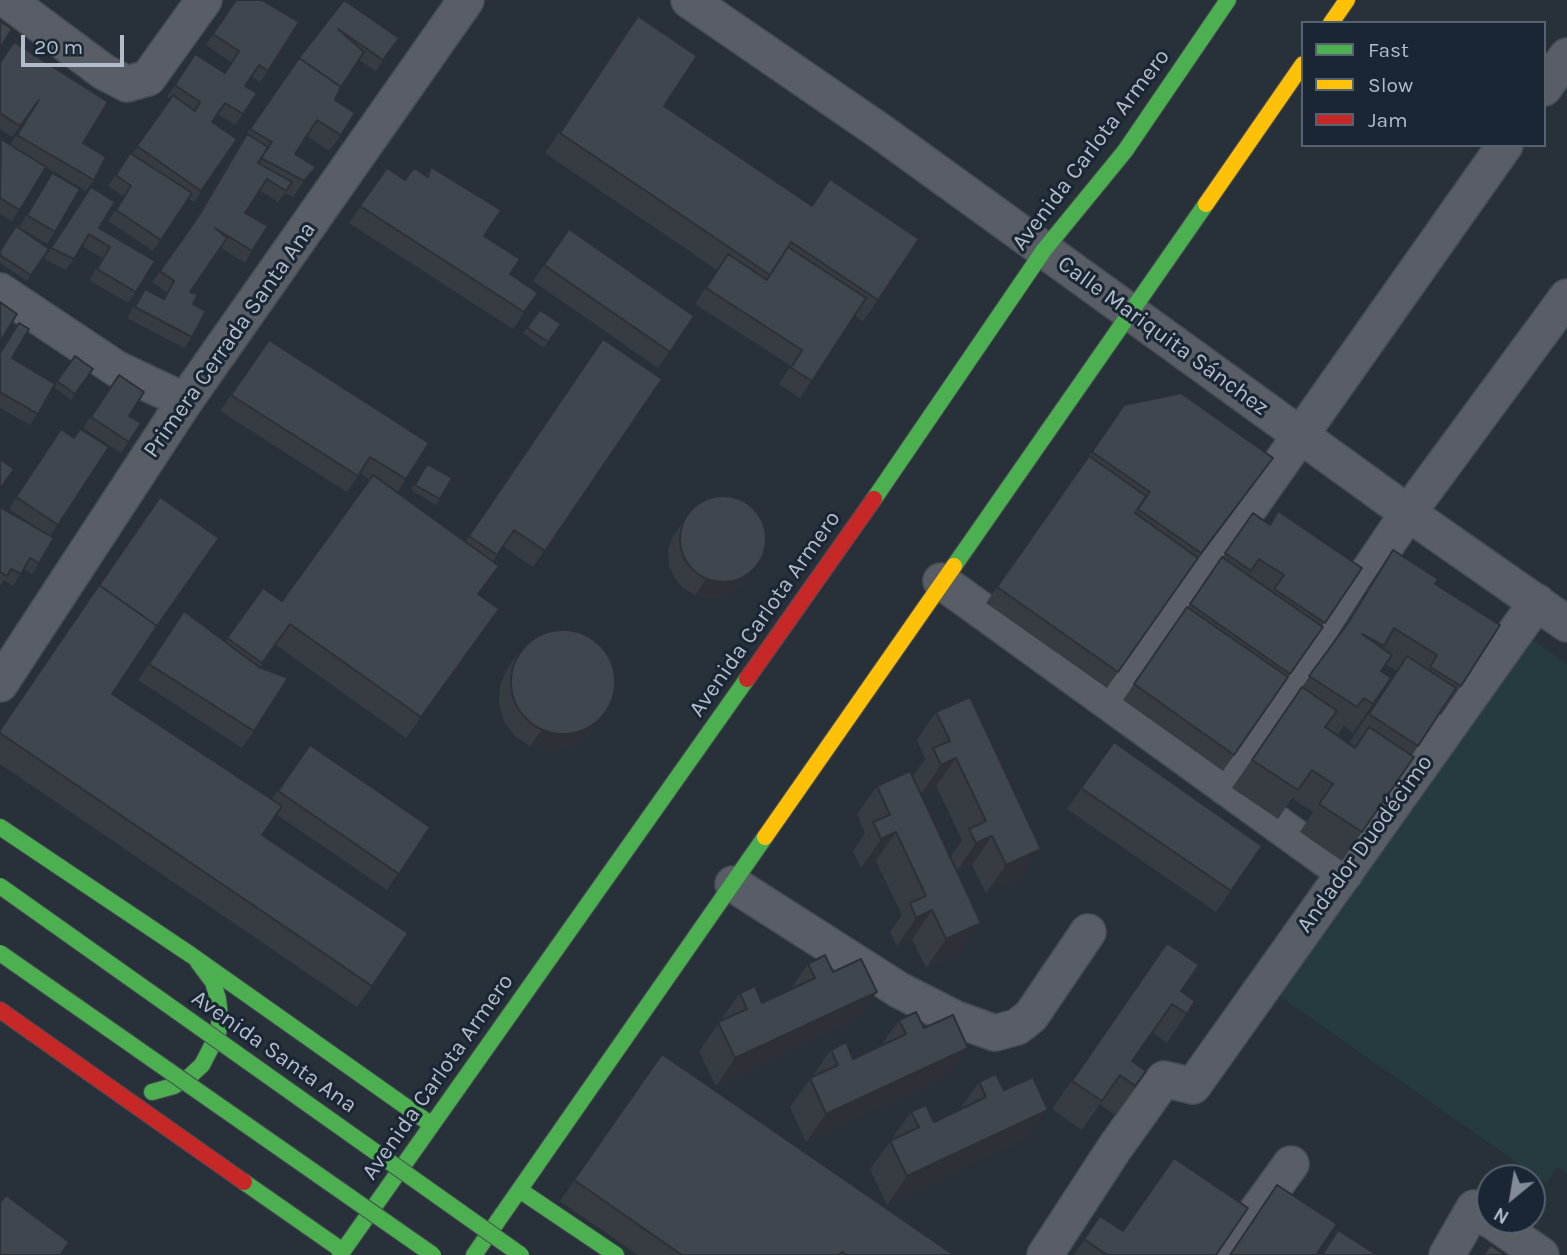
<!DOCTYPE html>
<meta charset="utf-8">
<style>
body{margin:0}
#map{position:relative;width:1567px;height:1255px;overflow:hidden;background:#283039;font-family:Karla,sans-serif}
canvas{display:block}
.legend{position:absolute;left:1301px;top:21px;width:245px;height:126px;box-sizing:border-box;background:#1b2634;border:2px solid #576270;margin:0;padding:9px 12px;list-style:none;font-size:21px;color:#b2bcca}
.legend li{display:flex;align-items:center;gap:14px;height:35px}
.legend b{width:35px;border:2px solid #576270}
.north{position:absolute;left:1476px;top:1164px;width:70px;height:70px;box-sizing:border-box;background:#1b2634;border:2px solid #576270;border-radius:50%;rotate:210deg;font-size:19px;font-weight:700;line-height:28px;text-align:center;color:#b2bcca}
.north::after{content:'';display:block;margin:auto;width:24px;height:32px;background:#828b97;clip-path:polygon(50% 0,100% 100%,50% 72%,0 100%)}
.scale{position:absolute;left:21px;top:35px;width:103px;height:32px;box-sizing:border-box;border:4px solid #b2bcca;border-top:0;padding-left:9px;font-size:21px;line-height:24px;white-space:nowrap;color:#b2bcca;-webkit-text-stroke:5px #1b2634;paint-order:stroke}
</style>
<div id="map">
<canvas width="1567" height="1255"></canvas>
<ul class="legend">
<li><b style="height:9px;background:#4caf50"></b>Fast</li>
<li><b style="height:9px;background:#ffc107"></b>Slow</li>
<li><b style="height:9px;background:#c62828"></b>Jam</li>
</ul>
<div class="north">N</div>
<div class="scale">20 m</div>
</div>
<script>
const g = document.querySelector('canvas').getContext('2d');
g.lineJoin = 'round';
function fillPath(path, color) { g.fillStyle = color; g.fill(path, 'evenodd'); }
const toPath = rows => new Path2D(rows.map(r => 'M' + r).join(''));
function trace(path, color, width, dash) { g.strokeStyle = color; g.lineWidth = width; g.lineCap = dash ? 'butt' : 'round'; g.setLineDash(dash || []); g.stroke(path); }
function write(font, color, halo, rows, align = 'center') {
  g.font = font + ' Karla,sans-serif'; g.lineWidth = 6; g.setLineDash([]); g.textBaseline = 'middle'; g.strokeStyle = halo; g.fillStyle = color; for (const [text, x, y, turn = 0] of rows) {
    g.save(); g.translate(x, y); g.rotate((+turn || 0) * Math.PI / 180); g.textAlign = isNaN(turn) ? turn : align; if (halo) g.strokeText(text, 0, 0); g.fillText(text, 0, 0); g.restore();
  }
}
fillPath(toPath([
 [1523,633,1567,664,1567,1174,1557,1167,1546,1183,1272,991]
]), '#253b3f');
const street = toPath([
 [7,0,104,72,127,84,148,78,204,0],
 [689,0,881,132,1408,513,1567,624],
 [1544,88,1567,56],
 [0,291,117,369,185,401],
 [941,581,1345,873],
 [0,684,185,401,466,0],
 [1111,704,1505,145],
 [1224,786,1408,513,1567,297],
 [733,884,899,990,956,1019,995,1033,1017,1027,1031,1016,1088,932],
 [1491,1220,1541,1255],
 [1045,1255,1114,1149,1164,1079,1193,1086,1537,602],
 [1225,1255,1291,1164],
 [1447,1255,1474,1208,1490,1220]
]);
const fast = toPath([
 [874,499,1044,250,1125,151,1228,0],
 [954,566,1206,204],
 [0,827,191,955,432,1125],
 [152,1092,174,1086,189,1077,202,1065,218,1034,220,1016,218,999,213,982,198,962],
 [244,1182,343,1251],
 [521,1191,616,1255],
 [340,1255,747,679],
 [474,1255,765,837]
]);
const slow = toPath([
 [1331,23,1347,0],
 [1206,204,1303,64],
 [765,837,954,566]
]);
const jam = toPath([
 [747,679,874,499],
 [0,1010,244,1182]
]);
trace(street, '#474c53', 38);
trace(fast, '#474c53', 18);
trace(slow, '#474c53', 18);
trace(jam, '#474c53', 18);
trace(street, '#595e66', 35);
trace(fast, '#4caf50', 16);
trace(slow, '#ffc107', 16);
trace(jam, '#c62828', 16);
const fastBridge = toPath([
 [0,886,521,1255],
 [0,953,433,1255]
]);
trace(fastBridge, '#474c53', 18, []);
trace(fastBridge, '#4caf50', 16);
fillPath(toPath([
 [235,0,268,71,260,82,251,76,245,86,257,93,235,125,218,114,212,122,237,139,194,202,188,198,153,251,108,221,124,197,108,186,130,153,132,154,170,99,167,97,195,54,224,73,231,62,206,45],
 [344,0,399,38,376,71,359,60,341,87,335,100,341,135,329,151,307,136,295,154,316,167,293,197,285,193,278,202,259,190,245,213,252,251,245,263,221,248,190,292,193,304,192,337,184,348,127,318,137,300,145,289,163,298,166,292,152,282,190,228,239,145,299,58],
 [624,37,664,106,878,300,863,321,854,315,800,398,779,384,791,366,695,304,717,270,545,153],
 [14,42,83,143,94,180,86,191,46,167,12,221,0,214,0,140,10,145,31,111,12,137,0,129,0,62],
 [431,167,484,236,510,274,538,293,513,329,349,223,387,168,405,180,425,176],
 [52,173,55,232,47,244,19,227],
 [83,198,136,292,128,303,89,280,102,258,82,246,66,270,44,259],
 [569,229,694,316,658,368,533,281],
 [49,249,27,281,0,263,0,251],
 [540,310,561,324,544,348,523,333],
 [19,323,12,358,55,384,75,356,93,369,71,400,54,387,30,425,0,408,0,352],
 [603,339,662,379,533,567,503,546,493,562,479,594,499,609,406,738,276,645,260,668,254,731,242,748,138,680,184,611,225,642,263,588,282,601,369,480,360,473,347,492,220,411,269,340,406,479,397,493,465,542],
 [111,386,129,416,141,423,121,453,83,428],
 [1124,405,1273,458,1187,573,1107,688,986,603],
 [74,438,109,447,50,536,9,509,53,441],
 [427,464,440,499,436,505,411,490],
 [0,507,39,563,32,574,24,569,13,586,4,580,0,586],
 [691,510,758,565,746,581,735,591,722,597,708,598,695,595,683,588,674,577,669,565,668,551,672,538],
 [1253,513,1269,524,1362,568,1322,626,1323,627,1223,771,1123,700],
 [1393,550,1435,584,1461,686,1441,715,1439,714,1362,832,1342,861,1300,832,1313,812,1292,798,1278,819,1232,788,1331,645,1373,579],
 [1386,664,1397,671,1349,743,1355,747,1355,748,1337,736,1344,726,1353,733,1373,704,1381,671],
 [157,626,112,694,271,800,310,745,430,827,387,890,276,814,262,835,372,986,357,1007,0,764,0,729],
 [518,653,592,732,580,742,565,749,548,751,530,746,515,736,504,722,499,704,500,686,507,669],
 [936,712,1021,878,986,893,972,865,957,872,961,952,926,968,912,939,897,946,890,932,902,915,876,861,861,868,853,851,865,833,857,814,877,786,950,857,962,840,936,786,921,794,913,776,925,759,917,740],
 [1114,742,1262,846,1216,912,1067,809],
 [1167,943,1181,991,1195,1001,1167,1043,1152,1032,1132,1061,1146,1071,1115,1115,1100,1104,1082,1130,1052,1109],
 [808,964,833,972,877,992,857,1020,716,1086,699,1051,740,993,762,1003,789,991],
 [899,1020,948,1076,806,1142,790,1107,831,1050,853,1059,880,1047],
 [662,1054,954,1255,638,1255,560,1201],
 [979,1082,1028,1138,887,1205,870,1169,911,1112,934,1122,960,1109],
 [1100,1216,1123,1231,1216,1255,1074,1255]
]), '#373c43');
fillPath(toPath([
 [316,167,304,183,293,197,304,181],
 [1273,458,1258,479,1187,574,1201,553],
 [758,565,746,581,735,591,722,597,708,598,695,595,706,579],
 [604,715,592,732,580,742,565,749,548,751,530,746,542,730],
 [956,758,936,786,921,794,941,765],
 [896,832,876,861,861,868,881,839],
 [992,836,972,865,956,872,976,843],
 [1041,849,1021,878,986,893,1006,865],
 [932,910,912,939,897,946,916,918],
 [981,923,961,952,926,968,946,939],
 [877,992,857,1020,716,1086,735,1058],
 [968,1048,948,1076,806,1142,826,1114],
 [1048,1110,1028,1138,887,1205,907,1176]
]), '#2d3137');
const building = toPath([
 [236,0,262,0,299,22,268,71,259,65,245,86,257,93,243,114,225,103,212,122,237,139,201,191,137,146,173,95,195,111,200,102,175,85,195,54,225,73,239,51,213,34,236,0],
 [344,0,399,38,383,60,338,29,364,52,341,87,299,58,344,0],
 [638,16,697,56,664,106,812,206,830,179,919,239,878,300,791,242,770,275,560,133,638,16],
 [0,21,12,29,0,48,0,21],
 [14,42,108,102,83,143,106,157,94,180,17,135,39,100,20,126,0,113,0,63,14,42],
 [299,58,341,87,335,100,355,113,341,135,317,120,295,154,316,167,304,181,261,158,272,142,250,129,299,58],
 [247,134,268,147,258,163,292,182,286,191,267,179,245,213,268,226,252,251,215,228,227,238,190,292,198,294,193,304,206,311,192,337,135,307,145,289,164,299,174,281,160,271,198,217,247,134],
 [1,139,46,167,20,210,0,198,1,139],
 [130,153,192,193,161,240,116,210,131,186,116,175,130,153],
 [431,167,501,210,484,236,520,259,510,274,538,293,524,312,360,206,387,168,405,180,414,168,428,177,431,167],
 [52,173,80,189,55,232,27,215,52,173],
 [91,187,115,202,99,228,155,261,136,292,97,269,110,247,89,234,74,259,51,248,91,187],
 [16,226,49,249,31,275,0,255,0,251,16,226],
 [569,229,694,316,670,352,544,265,569,229],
 [788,247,866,298,812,381,791,368,802,350,706,288,728,254,767,280,788,247],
 [0,302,17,314,0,342,0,302],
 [540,310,561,324,548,342,527,328,540,310],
 [19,323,29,329,12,358,55,384,38,414,0,392,0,353,19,323],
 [603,339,662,379,545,551,514,530,497,555,469,536,603,339],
 [269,340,429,443,406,479,370,457,358,476,231,395,269,340],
 [75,356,93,369,75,394,57,381,75,356],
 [119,375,144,392,129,416,141,423,129,442,91,417,119,375],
 [1181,393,1273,458,1201,553,1138,509,1150,492,1092,452,1124,405,1181,393],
 [61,429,74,438,80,429,109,447,58,525,16,497,61,429],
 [1089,456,1146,496,1135,513,1198,558,1118,672,997,587,1089,456],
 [0,459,14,469,0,489,0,459],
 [427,464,452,478,440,499,415,485,427,464],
 [373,475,499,566,478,594,499,609,421,717,290,624,262,663,227,638,263,588,282,601,373,475],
 '680 539a43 43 0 1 1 86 0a43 43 0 1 1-86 0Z',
 [160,497,219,538,157,626,99,585,96,590,160,497],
 [0,507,54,538,39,563,30,558,21,574,11,569,7,576,0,572,0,507],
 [1278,511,1362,568,1325,623,1274,589,1284,575,1259,559,1251,571,1225,553,1253,513,1270,525,1278,511],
 [1393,550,1438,579,1435,584,1500,625,1461,686,1430,667,1437,655,1394,628,1384,646,1362,634,1392,655,1381,671,1391,678,1373,704,1364,698,1357,707,1309,676,1348,623,1393,550],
 [1222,557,1323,627,1290,674,1190,604,1222,557],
 [99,585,157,626,112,694,282,806,262,835,408,933,372,986,0,733,0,730,99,585],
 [1187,607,1288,677,1234,755,1134,684,1187,607],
 [184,611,259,667,288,678,254,731,149,664,184,611],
 '511 682a52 52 0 1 1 104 0a52 52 0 1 1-104 0Z',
 [1407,656,1456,688,1418,746,1369,714,1407,656],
 [1302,687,1337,711,1325,727,1355,748,1369,727,1414,757,1362,832,1319,804,1333,784,1312,770,1298,790,1252,760,1302,687],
 [970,697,1041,849,1006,865,992,836,976,843,969,829,986,821,956,758,941,765,933,748,950,741,936,712,970,697],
 [1114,742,1262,846,1231,891,1081,788,1114,742],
 [310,745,430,827,399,874,278,791,310,745],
 [910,771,981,923,946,939,932,910,916,918,910,903,926,896,896,832,881,839,873,822,890,815,877,786,910,771],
 [1167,943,1199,965,1181,991,1195,1001,1187,1014,1172,1004,1132,1061,1146,1071,1135,1086,1120,1075,1102,1101,1072,1081,1167,943],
 [825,955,833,972,861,959,877,992,735,1058,718,1022,747,1009,740,993,755,986,762,1003,815,978,808,964,825,955],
 [916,1012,924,1028,953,1015,968,1048,826,1114,810,1078,838,1065,831,1050,846,1042,853,1059,906,1034,899,1020,916,1012],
 [662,1054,954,1255,847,1255,842,1252,839,1255,682,1255,574,1180,662,1054],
 [996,1074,1004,1090,1033,1077,1048,1110,907,1176,890,1141,919,1127,911,1112,926,1105,934,1122,986,1097,979,1082,996,1074],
 [1174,1158,1248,1208,1216,1255,1107,1255,1084,1239,1100,1216,1123,1231,1174,1158],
 [1277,1185,1337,1224,1316,1255,1230,1255,1277,1185],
 [6,1195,69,1242,60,1255,0,1255,0,1203,6,1195],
 [1338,1230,1377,1255,1322,1255,1338,1230],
 [1490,1245,1506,1255,1484,1255,1490,1245]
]);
fillPath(building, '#40464e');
trace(building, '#2d3137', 2);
write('23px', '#b2bcca', '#1b2634', [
 ["Avenida Carlota Armero",1091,150,-53],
 ["Calle Mariquita Sánchez",1163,336,36],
 ["Primera Cerrada Santa Ana",230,340,-55],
 ["Avenida Carlota Armero",765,614,-55],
 ["Andador Duodécimo",1365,844,-54],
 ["Avenida Santa Ana",274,1052,35],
 ["Avenida Carlota Armero",438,1077,-55]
]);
</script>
